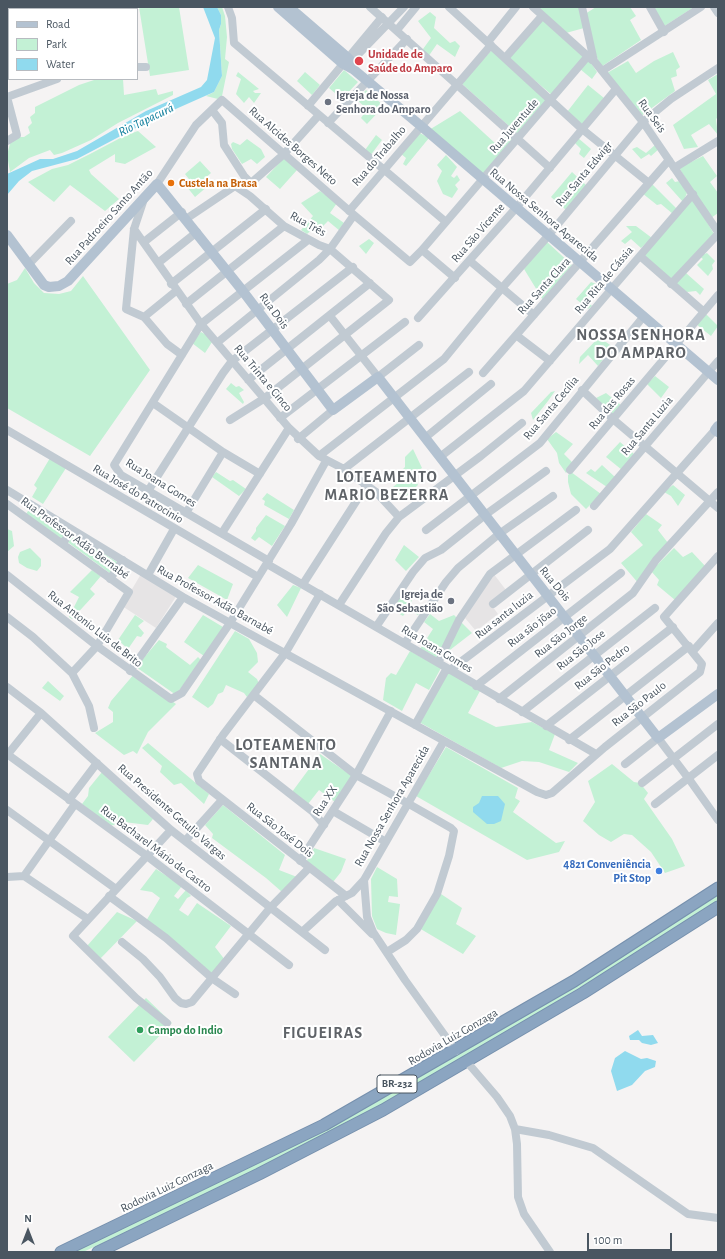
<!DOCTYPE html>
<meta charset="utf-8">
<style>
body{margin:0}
#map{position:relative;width:725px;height:1259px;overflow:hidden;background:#f5f3f3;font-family:"Alegreya Sans",sans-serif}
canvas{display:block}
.frame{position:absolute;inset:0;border:8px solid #4a5661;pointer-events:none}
.legend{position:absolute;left:8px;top:8px;width:130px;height:72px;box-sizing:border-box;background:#fff;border:1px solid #b7bbc0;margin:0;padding:5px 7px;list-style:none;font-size:12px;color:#4a5661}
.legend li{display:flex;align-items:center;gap:8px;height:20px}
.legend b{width:20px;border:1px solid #b7bbc0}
.north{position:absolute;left:8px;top:1211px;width:40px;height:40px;-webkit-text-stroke:3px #fff;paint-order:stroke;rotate:0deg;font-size:11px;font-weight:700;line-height:16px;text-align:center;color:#4a5661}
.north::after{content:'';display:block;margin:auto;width:14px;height:18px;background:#4a5661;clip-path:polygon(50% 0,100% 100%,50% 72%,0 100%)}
.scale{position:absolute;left:587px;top:1233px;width:85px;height:18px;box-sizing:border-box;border:2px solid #4a5661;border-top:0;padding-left:5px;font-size:12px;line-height:14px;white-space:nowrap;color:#4a5661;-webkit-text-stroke:3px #fff;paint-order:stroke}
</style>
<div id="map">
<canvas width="725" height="1259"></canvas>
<div class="frame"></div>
<ul class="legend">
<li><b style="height:5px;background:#b3c2d1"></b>Road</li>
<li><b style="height:11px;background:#c3f1d5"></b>Park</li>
<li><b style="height:11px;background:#90daee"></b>Water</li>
</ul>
<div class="north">N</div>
<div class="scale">100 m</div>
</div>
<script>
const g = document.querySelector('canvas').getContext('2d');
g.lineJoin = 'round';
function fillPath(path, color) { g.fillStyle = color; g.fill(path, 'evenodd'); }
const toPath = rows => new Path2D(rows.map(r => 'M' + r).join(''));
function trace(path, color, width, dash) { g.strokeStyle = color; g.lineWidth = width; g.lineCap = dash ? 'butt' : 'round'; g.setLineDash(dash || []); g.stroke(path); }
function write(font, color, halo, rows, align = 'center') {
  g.font = font + ' "Alegreya Sans",sans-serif'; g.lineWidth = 4; g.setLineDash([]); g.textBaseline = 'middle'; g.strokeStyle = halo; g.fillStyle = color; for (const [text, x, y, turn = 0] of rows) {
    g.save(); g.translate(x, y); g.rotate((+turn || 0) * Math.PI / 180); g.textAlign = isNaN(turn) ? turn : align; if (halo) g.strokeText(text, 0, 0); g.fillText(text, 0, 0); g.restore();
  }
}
fillPath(toPath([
 [493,573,506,590,490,603,498,614,476,631,465,618],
 [141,574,177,595,156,628,122,606]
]), '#e6e4e5');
fillPath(toPath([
 [7,7,93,7,93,9,9,9,9,49,7,50],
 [139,7,179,7,189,70,150,76],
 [217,7,222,7,225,16,227,37,225,59,229,62,222,96,218,99,206,96,214,92,222,76,219,30,221,24,221,15],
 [535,7,579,7,584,28,566,33],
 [596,7,630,7,636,16,630,20,641,40,601,67,594,50,585,14],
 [651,7,694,7,663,27],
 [430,12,436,17,434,28,450,43,455,41,460,46,455,57,437,44,428,57,423,49,431,38,418,21],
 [543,19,585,57,552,95,507,57],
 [492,50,548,99,519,135,461,83],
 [673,52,680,67,676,70,677,76,671,78,675,91,641,116,607,73,628,61,636,73,654,61],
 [589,60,597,72,592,79,580,69],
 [344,70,358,82,342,99,329,88],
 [238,72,259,89,253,91,255,93,261,93,254,103,249,97,244,103,236,94,241,79,236,76],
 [305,72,320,85,312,95,297,81],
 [718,74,718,117,716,119,718,135,709,124,691,135,698,147,684,149,673,125,716,94,708,80],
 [97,79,123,79,124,95,156,89,158,95,173,91,173,95,118,123,91,140,62,153,54,155,50,150,29,158,10,172,7,155,11,140,14,137,24,137,30,133,28,127,32,123,30,117,35,113,35,107,79,85],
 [588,85,604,98,582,124,567,112],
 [366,90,384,106,367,124,361,118,367,109,357,100],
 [460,111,496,144,508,135,514,139,482,176,429,130],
 [138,131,156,147,125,164,115,162,115,154,89,170,91,174,119,199,105,211,70,185,54,202,28,182,52,169,68,165,90,154,126,135],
 [418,132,429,138,406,166,403,164,406,158,400,153],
 [376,135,382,140,370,156,365,150],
 [578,138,591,149,584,158,579,154,581,149,574,142],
 [247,139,261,149,265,157,257,164,251,159,242,164,232,149,231,144,233,142,240,145],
 [655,145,659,149,651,156,649,154,641,159,632,149,637,147,646,153],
 [446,155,457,167,451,176,454,178,457,175,460,180,455,185,458,189,452,198,443,194,437,181,442,171,437,165],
 [703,156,717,176,710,182,718,193,718,213,711,218,679,168],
 [284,158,297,170,280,189,266,177],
 [200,161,211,173,203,180,208,186,195,197,187,187,192,183,185,174],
 [572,172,587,186,566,210,551,197],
 [672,178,675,182,680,181,687,193,683,202,666,183],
 [652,184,677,209,673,214,661,204,657,205,642,193],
 [320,191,337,203,330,213,344,223,340,231,328,221,319,230,315,227,307,234,301,230,313,216,301,203],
 [693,199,714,234,671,280,643,256],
 [626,226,636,226,652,238,641,248,631,239,625,244,621,241,632,232],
 [369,239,374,243,366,254,359,246],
 [546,241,572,265,543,300,524,269],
 [707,253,715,261,712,265,713,269,708,276,697,265,703,259,699,256],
 [25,268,34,283,44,293,59,294,71,291,83,276,150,370,90,456,7,408,7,284,17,280],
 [686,273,704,289,700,295,696,291,687,292,675,283],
 [591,282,596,284,586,298,592,306,588,309,576,299],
 [706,314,718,326,711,336,696,324],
 [201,332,214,339,205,353,192,343],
 [599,337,613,347,598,366,588,355,579,364,580,357],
 [655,376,669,387,661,398,647,384],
 [231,383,236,387,239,386,244,390,239,393,244,402,243,404,226,389],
 [555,391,548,401,533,420,531,413,551,392],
 [606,393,622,406,613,417,596,398],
 [556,432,573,444,564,454,573,463,566,473,559,463,557,453,547,439],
 [620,442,634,454,622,470,606,457],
 [413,449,422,468,413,474,418,485,404,498,393,487,403,479,400,472,405,467,405,457],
 [50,458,66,468,43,504,32,497,37,488,34,485],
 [602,465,615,477,607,487,586,473,591,469,595,472],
 [216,472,230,481,233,480,246,489,239,496,212,477],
 [571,472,601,494,586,509,571,494,568,482,568,475],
 [673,485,685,495,678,506,671,496,664,492],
 [267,493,294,510,289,519,264,505,265,501,262,499],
 [30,508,69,531,63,540,26,514],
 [646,514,662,525,658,530,668,543,639,584,621,563,643,545,631,532],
 [266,515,285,526,272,546,259,537,255,541,251,538,256,531,256,528],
 [7,529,12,531,14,546,7,552],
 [72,534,119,563,111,574,66,541],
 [404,545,419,557,406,571,395,560],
 [30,548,41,559,41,566,37,571,27,568,19,563,18,557,20,552],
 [674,548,683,557,692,552,706,567,675,600,657,585,659,580,651,571],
 [198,565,233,584,227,600,188,578],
 [92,570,101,576,90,589,95,594,72,619,69,617,79,597,70,592],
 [293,585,301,588,287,617,277,605],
 [401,593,412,598,411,605,421,610,418,615,408,610,403,616,391,609],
 [430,614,439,621,454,615,472,633,437,660,420,649,433,629,424,622],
 [135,615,144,621,138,626,144,633,141,637,137,636,128,649,118,640],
 [203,615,223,627,204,656,184,642],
 [235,631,249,639,257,653,258,662,248,672,257,679,259,684,247,697,244,693,226,685,223,692,218,694,213,704,208,708,192,697],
 [159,640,167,644,166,647,190,665,198,657,201,660,176,695,136,667],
 [410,651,441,668,429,690,416,683,402,711,383,700,386,678,391,673,396,675],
 [447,671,480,691,468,713,496,727,532,722,555,734,549,750,578,763,569,772,539,762,522,761,501,768,419,722],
 [135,673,176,704,148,732,137,754,133,751,124,755,95,733,113,722,113,712,108,708,111,701],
 [48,681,64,696,60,701,42,688],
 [148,743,209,794,204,804,181,783,174,785,160,772,162,766,142,748],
 [446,747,518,788,515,798,520,801,513,812,556,843,565,841,559,852,527,860,416,796],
 [320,754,352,776,335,802,319,790,308,804,292,792],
 [612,764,634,782,640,783,648,793,644,799,672,839,685,866,665,873,651,852,632,835,624,834,611,842,599,835,583,821,595,802,588,781],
 [102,772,153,819,148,825,124,822,110,826,82,804,88,796,89,788],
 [223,805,285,855,279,870,297,877,282,892,266,878,212,838,213,834,205,825],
 [314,848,346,859,341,872,333,882,305,864],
 [377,867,397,879,398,897,389,896,388,902,400,904,396,935,386,933,377,929,372,916,371,879],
 [156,869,182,886,174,896,178,899,186,890,191,896,187,898,179,910,188,916,197,903,231,926,215,947,225,960,212,975,146,921,160,898,152,892,140,890],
 [718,893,718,900,676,929,388,1104,201,1198,83,1252,70,1252,273,1155],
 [441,894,462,908,456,924,476,936,463,954,419,928],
 [117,912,137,921,99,960,87,946],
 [146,998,172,1023,134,1062,108,1037]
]), '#c3f1d5');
fillPath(toPath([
 [203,7,217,7,221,15,221,24,219,30,222,76,214,92,151,120,77,159,32,171,19,181,7,195,7,174,40,159,53,159,77,151,146,111,201,87,207,80,215,38],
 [482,796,498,796,505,804,501,821,494,824,487,824,473,812,473,807,479,803],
 [638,1030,642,1036,653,1035,658,1043,651,1045,642,1043,639,1040,630,1040,629,1036],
 [625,1051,641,1059,647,1058,656,1061,655,1067,645,1071,632,1085,617,1091,611,1071,615,1058]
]), '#90daee');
const highway = toPath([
 [61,1252,324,1125,574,981,718,888],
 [98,1252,259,1174,383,1110,583,993,718,907]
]);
trace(highway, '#7690ad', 13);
trace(toPath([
 [117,7,118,9],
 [228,7,232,18,234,43,446,222],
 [370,7,550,168],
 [449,7,582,129,649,183],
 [533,7,592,60],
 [582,7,594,61,643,122,718,232],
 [650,7,664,32],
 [714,7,718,13],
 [397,30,416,7],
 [488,42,516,7],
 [7,55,9,54],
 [506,57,542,16],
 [348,65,404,7],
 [137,67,146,67],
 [602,71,701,7],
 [7,97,57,79],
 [7,97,17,135,7,141],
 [308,106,382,17],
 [212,110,222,123,224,145,244,176,251,183,284,154,319,115],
 [328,123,407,39],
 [674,168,718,141],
 [157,184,196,125,222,100,354,215,410,262,422,250],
 [144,199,134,229,126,309,144,317,167,344,182,355],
 [349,211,491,45],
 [186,219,235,186,250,196,284,226,319,245,330,249,389,300,265,398,230,420],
 [134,229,201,324,289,428,319,456,344,469,376,492,399,517],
 [144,242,182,212],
 [640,256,703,311],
 [470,261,534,315],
 [158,263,197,232],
 [29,264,71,221],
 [455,278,422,250,588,56],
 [171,284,266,209],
 [671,284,718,234],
 [186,304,284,226],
 [330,316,378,377,419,345],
 [144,317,176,291],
 [418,318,516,208,616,89],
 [516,335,550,361],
 [218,342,319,260,330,249,354,215],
 [483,373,669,160],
 [248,380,370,283],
 [582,390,614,420,718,508],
 [153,403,223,452,260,474],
 [280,418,405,322],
 [7,430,258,577],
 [426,437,491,384],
 [298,439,333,410],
 [319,456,444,359,502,288,548,236,643,122,671,99,718,68],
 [440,457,524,391,693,194],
 [344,469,469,372],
 [570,470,718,295],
 [7,490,183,597,537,792,546,795,552,793,605,747,700,672,702,664,664,617,718,556],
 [148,491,223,373,232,361,353,267],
 [7,504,129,592,97,646,72,673],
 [594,506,718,361],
 [186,513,223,452],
 [426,530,540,443,644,316],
 [222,533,289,428],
 [63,543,72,530],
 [269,561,121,475,114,465,201,324,308,240],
 [267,564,596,754],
 [7,575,97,646,171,699,182,693,230,623,291,524,326,461],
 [148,575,174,529],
 [110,579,123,560],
 [303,584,366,486],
 [320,594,286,652,223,735,197,774,199,781,346,896],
 [493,604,588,530],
 [339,605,386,533,399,517,481,456,522,423],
 [7,617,33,637,72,673,89,706,94,728],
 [376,627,413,572,425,558,441,550,485,515,546,471],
 [405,643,446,582,458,568,499,534,553,496],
 [693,651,718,623],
 [438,663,459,620,490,574,576,510],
 [450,670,610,549,715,430],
 [130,671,183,597],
 [476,686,621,573],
 [7,687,41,713,171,830,325,950],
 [255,696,356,775,409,804,451,828,454,831,449,856,437,894,417,929,406,940,387,952],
 [499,699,633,593,656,560,718,492],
 [522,712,655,608],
 [415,725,447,668],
 [546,726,673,627],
 [220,739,312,811,324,825],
 [569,740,689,646],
 [444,741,364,880,367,917,373,932,405,980,456,1051],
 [7,754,147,856,289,965],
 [8,754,41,713],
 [625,764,658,738,689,779,718,820],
 [642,783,718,724],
 [69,800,97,763],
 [655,804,718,755],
 [7,810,116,889],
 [333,811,386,842],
 [185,841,222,800],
 [300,861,356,775,391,711],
 [24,876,75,804],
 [7,877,24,876,88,919],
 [109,896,166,938,213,979,235,994],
 [338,900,372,934],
 [302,932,336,901,352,893,364,880],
 [122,942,143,959,160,977,175,998,181,1003,186,1004,192,1002,270,908,309,868],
 [167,1023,136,998,73,936,171,830],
 [467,1062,497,1097,510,1116,515,1129,517,1144,518,1197,524,1214,550,1252],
 [515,1129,549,1135,593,1148,688,1214,718,1218]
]), '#c1cad2', 8);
trace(toPath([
 [278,7,342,63,353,69,421,126,718,380],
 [289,7,347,57,352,62,353,69],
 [7,235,44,285,49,287,59,286,68,281,157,184,242,290,333,410,378,377,658,738,718,694],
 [718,426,715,430,718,432]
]), '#b3c2d1', 10);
trace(highway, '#8ba5c1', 11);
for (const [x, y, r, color] of [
 [359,61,5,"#e0444e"],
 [328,102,4,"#6b7280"],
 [171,183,4,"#e8710a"],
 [451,601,4,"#6b7280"],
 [659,871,4,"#3f7fe0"],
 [140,1030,4,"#2e9e5b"]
]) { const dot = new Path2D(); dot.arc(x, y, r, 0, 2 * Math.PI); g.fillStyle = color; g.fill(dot); trace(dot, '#fff', 1.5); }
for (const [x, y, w] of [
 [397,1084,40]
]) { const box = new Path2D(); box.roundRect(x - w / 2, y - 9, w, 18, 3); g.fillStyle = '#fff'; g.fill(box); trace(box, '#4a5661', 1); }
write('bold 11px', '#4a5661', null, [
 ["BR-232",397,1084]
]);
write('bold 12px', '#be3a42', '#fff', [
 ["Unidade de",368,54],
 ["Saúde do Amparo",368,68]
], 'left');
write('bold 12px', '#5b616d', '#fff', [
 ["Igreja de Nossa",336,95],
 ["Senhora do Amparo",336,109],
 ["Igreja de",443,594,"right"],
 ["São Sebastião",443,608,"right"]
], 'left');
write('12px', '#4a5661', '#fff', [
 ["Rua Seis",652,116,54],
 ["Rua Juventude",514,126,-49],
 ["Rua Alcides Borges Neto",293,146,41],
 ["Rua do Trabalho",379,156,-49],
 ["Rua Santa Edwigr",584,174,-50],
 ["Rua Nossa Senhora Aparecida",544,215,40],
 ["Rua Padroeiro Santo Antão",109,217,-48],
 ["Rua Três",308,224,29],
 ["Rua São Vicente",478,233,-49],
 ["Rua Rita de Cássia",604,280,-50],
 ["Rua Santa Clara",544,286,-48],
 ["Rua Dois",274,311,54],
 ["Rua Trinta e Cinco",263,378,50],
 ["Rua das Rosas",612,403,-50],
 ["Rua Santa Cecília",551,408,-50],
 ["Rua Santa Luzia",647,426,-50],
 ["Rua Joana Gomes",161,483,32],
 ["Rua José do Patrocinio",138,494,31],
 ["Rua Professor Adão Bernabé",75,538,36],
 ["Rua Dois",555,584,50],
 ["Rua Professor Adão Barnabé",215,600,29],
 ["Rua santa luzia",504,615,-38],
 ["Rua são jõao",532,627,-38],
 ["Rua Antonio Luis de Brito",95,629,38],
 ["Rua São Jorge",561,636,-38],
 ["Rua Joana Gomes",437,649,31],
 ["Rua São Jose",581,650,-38],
 ["Rua São Pedro",602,667,-38],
 ["Rua São Paulo",639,704,-38],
 ["Rua XX",325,801,-56],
 ["Rua Nossa Senhora Aparecida",392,806,-60],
 ["Rua Presidente Getulio Vargas",172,812,41],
 ["Rua São José Dois",280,830,38],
 ["Rua Bacharel Mário de Castro",156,849,37],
 ["Rodovia Luiz Gonzaga",453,1037,-30],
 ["Rodovia Luiz Gonzaga",167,1187,-26]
]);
write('bold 12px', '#c56008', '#fff', [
 ["Custela na Brasa",179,183]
], 'left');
write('bold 12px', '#366cbe', '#fff', [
 ["4821 Conveniência",651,864],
 ["Pit Stop",651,878]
], 'right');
write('bold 12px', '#27864d', '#fff', [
 ["Campo do Indio",148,1030]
], 'left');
write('italic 13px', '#0c7c9b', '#fff', [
 ["Rio Tapacurá",146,120,-26]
]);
g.letterSpacing = '1px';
write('bold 16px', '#5f6368', '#fff', [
 ["NOSSA SENHORA",641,335],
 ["DO AMPARO",641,353],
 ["LOTEAMENTO",387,477],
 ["MARIO BEZERRA",387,495],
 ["LOTEAMENTO",286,745],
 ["SANTANA",286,763],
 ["FIGUEIRAS",323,1033]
]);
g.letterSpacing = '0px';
</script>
